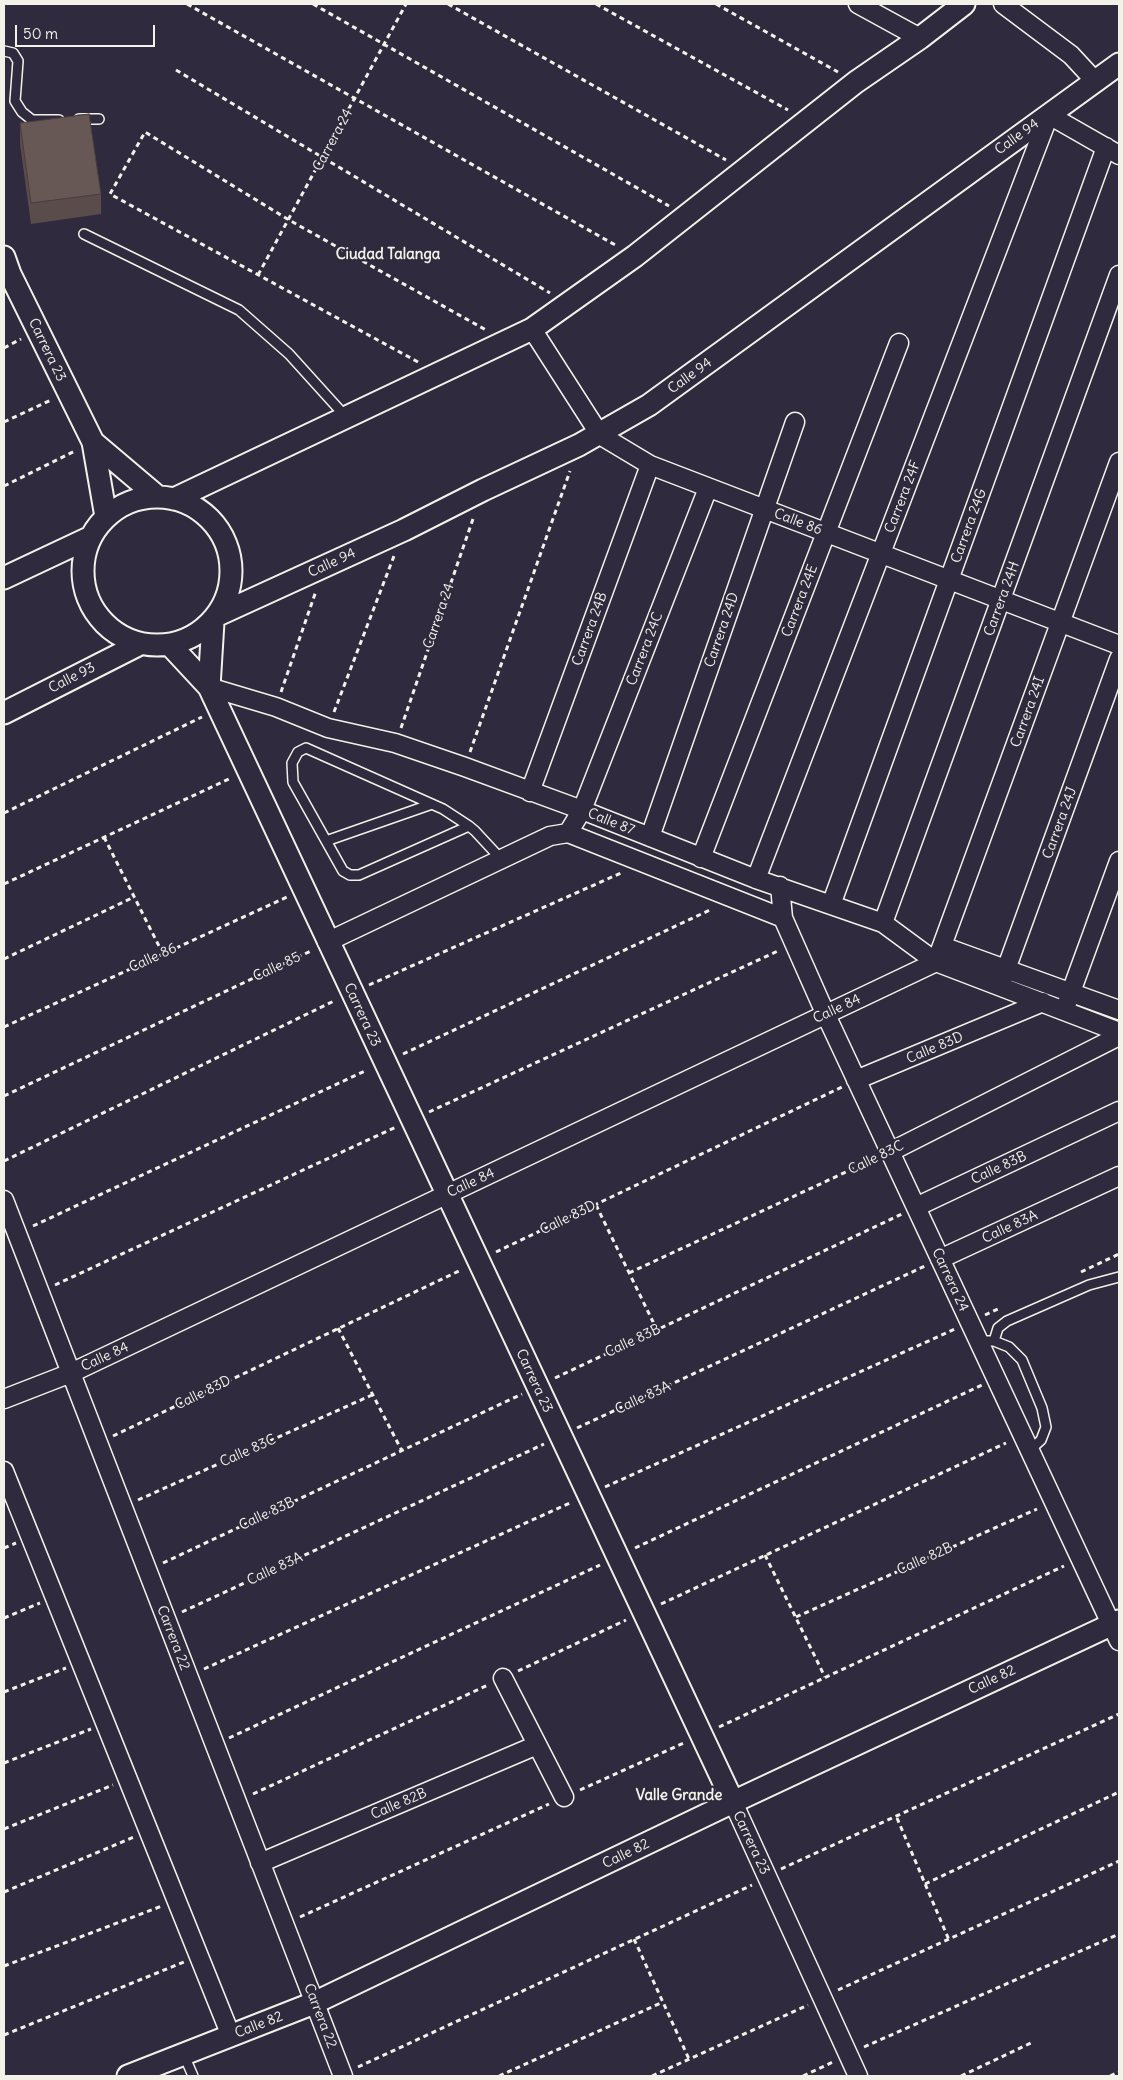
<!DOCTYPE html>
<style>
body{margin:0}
#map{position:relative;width:1123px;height:2080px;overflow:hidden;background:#2f2a3d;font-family:Delius,sans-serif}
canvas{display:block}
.frame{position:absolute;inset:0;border:5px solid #f4f1e8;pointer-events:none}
.scale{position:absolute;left:15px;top:25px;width:140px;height:22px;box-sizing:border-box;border:2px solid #f4f1e8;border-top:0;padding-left:6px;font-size:15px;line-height:18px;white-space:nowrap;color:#f4f1e8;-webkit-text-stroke:4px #2f2a3d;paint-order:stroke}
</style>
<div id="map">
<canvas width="1123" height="2080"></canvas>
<div class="frame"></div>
<div class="scale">50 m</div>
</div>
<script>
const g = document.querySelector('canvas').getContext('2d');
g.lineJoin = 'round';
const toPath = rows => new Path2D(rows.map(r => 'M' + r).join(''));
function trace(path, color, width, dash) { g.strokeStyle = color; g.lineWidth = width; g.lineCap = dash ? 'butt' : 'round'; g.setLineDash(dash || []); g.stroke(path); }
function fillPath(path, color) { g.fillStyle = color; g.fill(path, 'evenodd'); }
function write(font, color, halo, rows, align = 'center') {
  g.font = font + ' Delius,sans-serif'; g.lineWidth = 4.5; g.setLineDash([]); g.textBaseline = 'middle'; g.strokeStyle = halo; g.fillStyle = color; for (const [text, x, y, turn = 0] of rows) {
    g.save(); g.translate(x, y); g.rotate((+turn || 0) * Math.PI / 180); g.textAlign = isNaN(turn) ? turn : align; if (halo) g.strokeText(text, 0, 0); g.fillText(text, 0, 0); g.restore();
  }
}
const service = toPath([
 [4,51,13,53,18,61,15,101,22,112,32,120,59,120],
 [79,119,99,119],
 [84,234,239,310,289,354,346,417],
 [469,826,359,875,350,875,343,871,293,782,292,763,298,752,306,748,443,809,469,826,475,831,501,859],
 [326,841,432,804],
 [979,1341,994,1341,1009,1347,1022,1360,1042,1408,1046,1427,1041,1440,1030,1450],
 [994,1341,998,1328,1007,1321,1089,1285,1119,1277],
 [184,2055,193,2076]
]);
const minor = toPath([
 [858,4,920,38],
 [1003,4,1071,55,1096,82],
 [532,329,600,435,650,465,1119,645],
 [209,687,276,707,328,728,395,743,465,767,582,810,756,879,883,923,936,962,1119,1032],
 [530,792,650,465],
 [568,833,582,810,708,488],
 [650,837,795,422],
 [701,858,899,343],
 [756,879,1049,115,1119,155],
 [780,886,783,918,826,1015,1119,1641],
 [831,905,1106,147],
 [883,923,1119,275],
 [327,942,550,836,568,833,783,918],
 [942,946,1119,1010],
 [1000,986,1119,659],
 [1067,1003,1119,861],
 [856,1080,1043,1002],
 [890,1152,1119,1036],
 [4,1200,343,2076],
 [916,1207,1119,1111],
 [940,1259,1119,1176],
 [4,1399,71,1373,936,962,1119,462],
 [4,1471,231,2036],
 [503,1678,564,1797],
 [733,1802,858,2076],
 [260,1863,537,1745]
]);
const tertiary = toPath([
 [4,257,10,274,93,442,106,517],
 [93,442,158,497],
 '83 571a74 74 0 1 1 148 0a74 74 0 1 1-148 0Z',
 [174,499,532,329,635,256,856,82,920,38,964,4],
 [4,578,91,537],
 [218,615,404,530,483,490,579,445,649,405,1119,64],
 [170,645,209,687,733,1802],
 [209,687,213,622],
 [4,713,140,644],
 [128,2076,314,2003,733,1802,1119,1621]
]);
trace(service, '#f4f1e8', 12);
trace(minor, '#f4f1e8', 21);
trace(tertiary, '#f4f1e8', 25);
trace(toPath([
 [187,4,617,246],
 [313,4,669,206],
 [448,4,726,160],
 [596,4,788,110],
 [716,4,838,72],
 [176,70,550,293],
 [258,275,406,4],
 [4,348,21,339],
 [418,362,110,194,145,132,289,220,486,330],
 [4,422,51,400],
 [4,486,75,451],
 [281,692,316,591],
 [334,712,394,556],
 [401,728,474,516],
 [470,752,570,471],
 [4,813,202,717],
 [104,837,163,954],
 [4,884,231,778],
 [4,959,134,897],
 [369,985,621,873],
 [4,1027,287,897],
 [403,1054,712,909],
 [4,1096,313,950],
 [429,1112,780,950],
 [4,1161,336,1000],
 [596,1205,657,1330],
 [33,1226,367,1070],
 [496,1252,842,1087],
 [1081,1272,1119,1254],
 [629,1273,876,1158],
 [55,1285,396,1127],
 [985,1315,998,1309],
 [338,1328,402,1451],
 [555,1378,902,1214],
 [577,1428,925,1266],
 [113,1436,461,1270],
 [605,1487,955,1329],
 [138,1500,372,1395],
 [4,1548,16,1543],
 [635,1548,982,1385],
 [765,1555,825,1677],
 [163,1563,522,1394],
 [661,1604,1006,1443],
 [182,1612,544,1444],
 [796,1617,1037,1509],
 [4,1618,40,1603],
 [204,1669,572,1502],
 [518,1671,626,1620],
 [4,1692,66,1668],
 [719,1727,1064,1566],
 [229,1738,600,1565],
 [4,1763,91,1729],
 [580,1790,686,1742],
 [253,1794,488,1685],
 [897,1818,949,1940],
 [4,1829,113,1785],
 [781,1869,1119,1714],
 [925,1884,1119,1792],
 [4,1892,134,1837],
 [300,1917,549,1804],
 [634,1939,689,2059],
 [4,1966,162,1906],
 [838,1990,1119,1861],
 [4,2035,184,1962],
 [864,2047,1119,1934],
 [358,2067,752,1885],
 [499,2076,663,2002],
 [652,2076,808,2005],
 [803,2076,833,2062],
 [961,2076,1033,2042],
 [1110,2076,1119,2072]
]), '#f4f1e8', 3, [5, 4]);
trace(service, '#2f2a3d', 9);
trace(minor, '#2f2a3d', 18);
trace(tertiary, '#2f2a3d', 21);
fillPath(toPath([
 [20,123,101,194,101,214,31,224,20,144]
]), '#594c4a');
const building = toPath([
 [89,114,101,194,31,203,20,123,89,114]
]);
fillPath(building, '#675856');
trace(building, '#483e3c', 1);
write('14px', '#f4f1e8', '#2f2a3d', [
 ["Calle 94",1017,137,-36],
 ["Carrera 24",333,140,-62],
 ["Carrera 23",47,350,64],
 ["Calle 94",690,376,-36],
 ["Carrera 24F",903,497,-69],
 ["Calle 86",798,522,21],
 ["Carrera 24G",969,526,-70],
 ["Calle 94",332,563,-25],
 ["Carrera 24H",1002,599,-70],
 ["Carrera 24E",800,601,-69],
 ["Carrera 24",439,616,-71],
 ["Carrera 24B",590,629,-70],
 ["Carrera 24D",722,630,-71],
 ["Carrera 24C",645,649,-69],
 ["Calle 93",72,678,-27],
 ["Carrera 24I",1028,712,-70],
 ["Calle 87",611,822,22],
 ["Carrera 24J",1060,823,-70],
 ["Calle 86",153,958,-25],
 ["Calle 85",277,967,-25],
 ["Calle 84",837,1009,-25],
 ["Carrera 23",362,1015,65],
 ["Calle 83D",935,1048,-23],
 ["Calle 83C",876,1158,-26],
 ["Calle 83B",999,1168,-25],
 ["Calle 84",471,1183,-25],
 ["Calle 83D",568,1218,-26],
 ["Calle 83A",1010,1227,-25],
 ["Carrera 24",950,1280,65],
 ["Calle 83B",633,1341,-25],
 ["Calle 84",105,1357,-25],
 ["Carrera 23",534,1381,65],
 ["Calle 83D",203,1393,-26],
 ["Calle 83A",643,1398,-25],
 ["Calle 83C",248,1451,-24],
 ["Calle 83B",267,1514,-25],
 ["Calle 82B",925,1559,-24],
 ["Calle 83A",275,1569,-25],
 ["Carrera 22",173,1638,69],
 ["Calle 82",992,1680,-25],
 ["Calle 82B",399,1804,-23],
 ["Carrera 23",751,1843,65],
 ["Calle 82",626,1854,-26],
 ["Carrera 22",320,2016,69],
 ["Calle 82",259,2025,-21]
]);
write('bold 15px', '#f4f1e8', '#2f2a3d', [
 ["Ciudad Talanga",388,255],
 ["Valle Grande",679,1796]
]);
</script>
